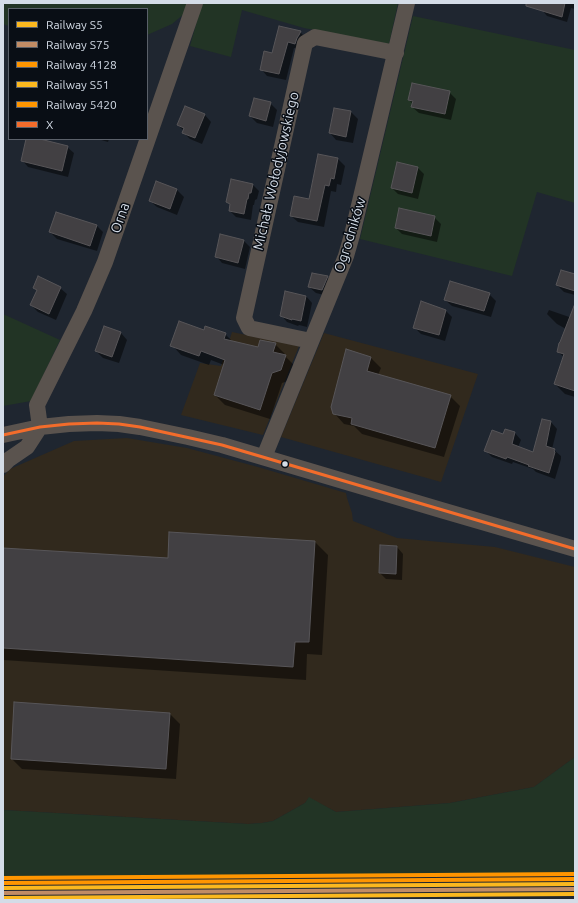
<!DOCTYPE html>
<meta charset="utf-8">
<style>
body{margin:0}
#map{position:relative;width:578px;height:903px;overflow:hidden;background:#1f2630;font-family:Ubuntu,sans-serif}
canvas{display:block}
.frame{position:absolute;inset:0;border:4px solid #d4dce7;pointer-events:none}
.legend{position:absolute;left:8px;top:8px;width:140px;height:132px;box-sizing:border-box;background:#090e15;border:1px solid #5a6069;margin:0;padding:5px 7px;list-style:none;font-size:12px;color:#d4dce7}
.legend li{display:flex;align-items:center;gap:8px;height:20px}
.legend b{width:20px;border:1px solid #5a6069}
</style>
<div id="map">
<canvas width="578" height="903"></canvas>
<div class="frame"></div>
<ul class="legend">
<li><b style="height:5px;background:#fbb81f"></b>Railway S5</li>
<li><b style="height:5px;background:#c18c65"></b>Railway S75</li>
<li><b style="height:5px;background:#ff9500"></b>Railway 4128</li>
<li><b style="height:5px;background:#fbb81f"></b>Railway S51</li>
<li><b style="height:5px;background:#ff9500"></b>Railway 5420</li>
<li><b style="height:5px;background:#f36c2b"></b>X</li>
</ul>
</div>
<script>
const g = document.querySelector('canvas').getContext('2d');
g.lineJoin = 'round';
function fillPath(path, color) { g.fillStyle = color; g.fill(path, 'evenodd'); }
const toPath = rows => new Path2D(rows.map(r => 'M' + r).join(''));
function trace(path, color, width, dash) { g.strokeStyle = color; g.lineWidth = width; g.lineCap = dash ? 'butt' : 'round'; g.setLineDash(dash || []); g.stroke(path); }
function write(font, color, halo, rows, align = 'center') {
  g.font = font + ' Ubuntu,sans-serif'; g.lineWidth = 3; g.setLineDash([]); g.textBaseline = 'middle'; g.strokeStyle = halo; g.fillStyle = color; for (const [text, x, y, turn = 0] of rows) {
    g.save(); g.translate(x, y); g.rotate((+turn || 0) * Math.PI / 180); g.textAlign = isNaN(turn) ? turn : align; if (halo) g.strokeText(text, 0, 0); g.fillText(text, 0, 0); g.restore();
  }
}
fillPath(toPath([
 [232,332,299,346,263,435,181,415,200,363,221,366],
 [324,333,478,374,441,482,281,437],
 [127,438,187,448,258,467,346,493,347,498,352,513,353,521,397,538,495,547,575,567,575,757,534,787,450,803,336,812,309,798,305,803,273,821,262,823,248,824,3,810,3,477,10,469,74,441]
]), '#31291d');
fillPath(toPath([
 [3,3,187,3,185,13,172,24,147,35,147,9,9,9,9,26,3,24],
 [202,3,398,3,389,44,304,28,242,10,231,57,190,46],
 [413,16,575,50,575,203,537,192,512,276,360,239],
 [3,314,60,340,31,401,3,406],
 [575,757,575,873,3,877,3,810,248,824,262,823,273,821,305,803,309,797,336,812,450,803,534,787]
]), '#223425');
fillPath(toPath([
 [544,3,575,3,575,9,571,8,567,22,547,16,542,10],
 [280,27,300,32,307,39,302,50,294,48,286,80,267,76,261,69,273,55],
 [449,92,456,99,451,120,419,113,412,107,413,104,409,100],
 [270,103,277,110,273,127,257,123,250,116],
 [335,109,351,112,358,119,353,143,336,140,330,133],
 [205,115,211,122,202,144,190,139,184,133,184,131,178,125],
 [27,139,35,139,67,147,74,153,68,177,28,167,22,160],
 [98,139,109,139,108,142],
 [319,155,338,159,345,166,341,185,337,184,336,192,331,191,324,227,298,222,291,216,309,200],
 [417,167,424,174,418,199,398,194,392,188],
 [157,183,177,190,184,197,177,215,157,207,150,201],
 [253,185,259,191,257,199,255,200,254,205,253,205,251,220,236,217,230,211,231,206,227,202],
 [434,217,441,224,437,242,402,234,396,228],
 [97,226,103,232,97,251,57,239,50,232],
 [244,241,250,247,245,269,222,263,216,256],
 [575,275,575,295,564,292,557,285],
 [327,277,334,284,328,296,316,293,309,287],
 [34,288,60,288,67,294,56,320,38,312,31,305,37,291],
 [489,294,496,301,491,317,452,306,445,300],
 [306,296,312,303,307,327,299,325,298,326,287,322,281,315],
 [549,310,575,319,575,397,565,394,555,384,564,357,558,352,566,329,557,324,547,314],
 [446,311,452,317,445,341,421,334,414,327],
 [105,327,121,333,127,340,119,363,103,358,96,351],
 [204,331,225,334,233,342,259,349,275,344,285,354,285,356,295,366,291,380,282,383,270,419,225,405,215,395,224,365,211,360,209,365,181,355,172,345],
 [347,351,371,358,381,368,378,375,450,396,460,406,444,457,362,434,354,426,344,424,334,413],
 [551,422,557,429,552,449,554,450,561,456,561,459,555,479,536,472,533,469,513,462,512,464,492,457,486,451,504,435,506,430,515,433,521,440,518,447,533,453],
 [170,533,315,542,328,555,322,655,307,654,306,680,3,660,3,549,169,559],
 [397,547,403,554,402,580,386,579,380,573],
 [170,714,180,724,176,779,22,769,12,759]
]), '#0007');
const building = toPath([
 [526,3,565,3,562,17,526,6,526,3],
 [279,26,301,31,299,35,297,38,295,44,288,42,279,74,260,70,264,51,272,53,279,26],
 [412,83,450,91,445,114,411,107,413,101,408,100,412,83],
 [254,98,271,102,266,121,249,116,254,98],
 [185,106,205,114,195,138,182,133,184,128,177,125,185,106],
 [334,108,351,111,346,137,329,133,334,108],
 [26,139,40,139,68,146,62,171,21,161,26,139],
 [318,154,338,158,334,179,331,178,329,186,325,185,317,221,290,216,294,196,309,199,318,154],
 [397,162,418,167,412,193,391,188,397,162],
 [231,179,253,184,251,193,249,193,248,199,247,199,244,214,229,211,230,204,226,202,231,179],
 [156,181,177,189,170,209,149,201,156,181],
 [399,208,435,216,431,236,395,228,399,208],
 [56,212,97,225,90,246,49,232,56,212],
 [220,234,244,240,238,263,215,257,220,234],
 [561,270,575,274,575,291,556,285,561,270],
 [312,273,328,276,322,290,308,287,312,273],
 [38,276,61,287,49,314,30,305,37,290,33,288,38,276],
 [450,281,490,293,484,311,444,300,450,281],
 [285,291,306,296,301,321,292,319,292,320,280,316,285,291],
 [421,301,446,310,439,335,413,328,421,301],
 [574,306,575,306,575,391,554,384,564,354,557,352,559,343,560,342,574,306],
 [179,321,204,330,205,326,226,333,224,339,258,347,260,340,276,343,273,352,286,355,281,370,272,373,260,410,214,395,225,360,201,351,199,356,170,346,179,321],
 [104,326,121,332,112,357,95,351,104,326],
 [346,349,371,357,367,371,451,395,435,448,351,424,352,418,333,414,331,407,346,349],
 [542,419,551,421,546,446,555,449,554,451,555,452,549,473,528,466,529,465,507,457,506,459,484,451,492,430,503,434,505,429,515,432,512,444,533,452,542,419],
 [169,532,315,541,309,642,295,642,293,667,3,648,3,548,168,558,169,532],
 [380,545,397,546,396,574,379,573,380,545],
 [14,702,170,713,166,769,11,759,14,702]
]);
fillPath(building, '#424043');
trace(building, '#575558', 1);
trace(toPath([
 [311,341,249,328,244,318,305,43,315,37,396,53],
 [40,427,37,405,84,311,105,262,195,3],
 [3,435,40,427,69,424,97,423,119,424,140,427,188,437,222,445,441,510,575,549],
 [264,457,346,256,352,235,407,3],
 [3,465,8,460,27,447,40,427]
]), '#5a534e', 16);
trace(toPath([
 [3,435,40,427,69,424,97,423,119,424,140,427,222,445,575,549]
]), '#f36c2b', 3);
trace(toPath([
 [3,888,575,884]
]), '#fbb81f', 4);
trace(toPath([
 [3,893,575,889]
]), '#c18c65', 4);
trace(toPath([
 [3,883,575,879]
]), '#ff9500', 4);
trace(toPath([
 [3,898,575,894]
]), '#fbb81f', 4);
trace(toPath([
 [3,878,575,874]
]), '#ff9500', 4);
for (const [x, y, r, color] of [
 [285,464,3.5,"#d4dce7"]
]) { const dot = new Path2D(); dot.arc(x, y, r, 0, 2 * Math.PI); g.fillStyle = color; g.fill(dot); trace(dot, '#090e15', 1.5); }
write('14px', '#d4dce7', '#090e15', [
 ["Michała Wołodyjowskiego",276,171,-77],
 ["Orna",120,218,-71],
 ["Ogrodników",350,235,-73]
]);
</script>
